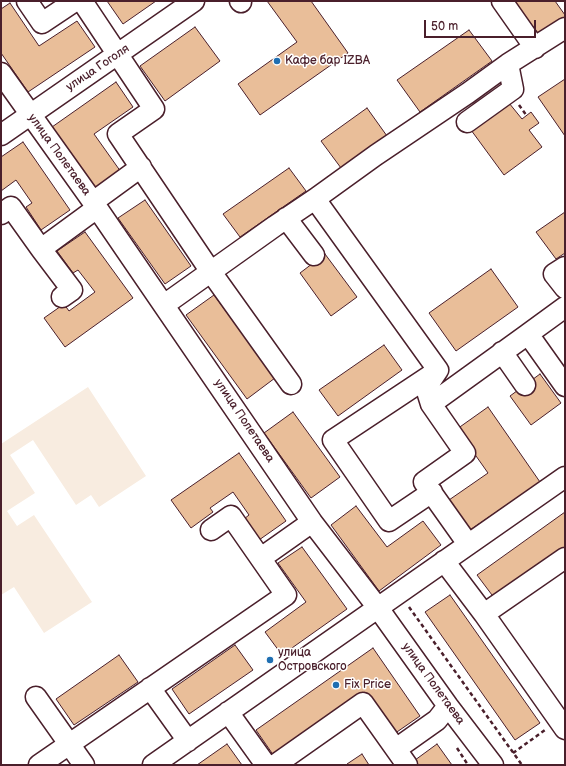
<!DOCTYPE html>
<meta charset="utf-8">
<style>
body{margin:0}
#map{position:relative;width:566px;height:766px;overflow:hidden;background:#fff;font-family:"Balsamiq Sans",sans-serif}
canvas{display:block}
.frame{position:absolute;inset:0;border:2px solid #4a1f2b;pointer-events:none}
.scale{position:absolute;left:424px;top:20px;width:112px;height:18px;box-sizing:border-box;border:2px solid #4a1f2b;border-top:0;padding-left:5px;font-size:12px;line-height:14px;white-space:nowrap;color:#4a1f2b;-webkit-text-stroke:3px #fff;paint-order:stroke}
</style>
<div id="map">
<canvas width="566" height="766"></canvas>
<div class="frame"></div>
<div class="scale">50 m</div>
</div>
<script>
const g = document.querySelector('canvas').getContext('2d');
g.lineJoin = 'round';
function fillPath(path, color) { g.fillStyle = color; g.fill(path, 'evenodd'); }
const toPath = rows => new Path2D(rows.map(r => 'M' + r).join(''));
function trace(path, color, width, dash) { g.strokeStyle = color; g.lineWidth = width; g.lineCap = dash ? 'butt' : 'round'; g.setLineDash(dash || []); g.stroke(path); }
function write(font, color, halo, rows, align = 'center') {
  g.font = font + ' "Balsamiq Sans",sans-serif'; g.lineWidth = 3; g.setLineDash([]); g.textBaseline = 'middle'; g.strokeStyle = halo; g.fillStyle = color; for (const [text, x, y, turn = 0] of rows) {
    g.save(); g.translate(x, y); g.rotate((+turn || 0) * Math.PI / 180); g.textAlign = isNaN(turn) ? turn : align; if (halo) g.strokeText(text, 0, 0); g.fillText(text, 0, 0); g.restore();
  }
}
fillPath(toPath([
 [88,387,146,476,99,507,91,495,76,505,33,440,10,455,35,493,7,511,17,526,34,515,92,602,44,633,14,587,1,595,1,444]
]), '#f8ece0');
const building = toPath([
 [107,1,156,1,123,24,107,1],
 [267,1,311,1,348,53,260,115,238,84,297,42,267,1],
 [514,1,555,1,565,15,565,18,540,36,514,1],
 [10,3,39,46,77,21,95,47,28,92,1,53,1,9,10,3],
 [195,27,220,61,165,101,140,66,195,27],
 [469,30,492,61,420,112,397,80,469,30],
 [565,79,565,136,538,97,565,79],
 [116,82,133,107,94,134,121,172,96,190,52,127,116,82],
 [509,103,522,119,531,112,539,123,529,130,542,147,504,175,471,130,509,103],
 [367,108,387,136,341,168,321,141,367,108],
 [23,142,70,210,41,230,26,207,32,203,16,180,1,191,1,157,23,142],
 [289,168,306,191,240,237,223,214,289,168],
 [145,200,191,266,165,284,118,218,145,200],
 [565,212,565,253,556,259,536,232,565,212],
 [85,232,133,298,65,347,44,318,64,304,69,311,95,292,78,270,73,273,57,251,85,232],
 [325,254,357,297,331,316,300,273,325,254],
 [491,269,518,307,456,351,429,313,491,269],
 [214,295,275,378,247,399,186,315,214,295],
 [384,345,402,370,338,416,319,390,384,345],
 [540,374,561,403,531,425,510,396,540,374],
 [488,407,540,482,470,530,449,500,488,473,457,429,488,407],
 [293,412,340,477,311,498,264,433,293,412],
 [239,453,286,521,259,540,244,519,249,515,233,492,210,508,213,512,191,528,171,500,239,453],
 [356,506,387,547,423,521,441,545,379,591,331,525,356,506],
 [565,512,565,549,495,599,477,575,565,512],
 [302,547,347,609,282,655,265,632,306,602,278,563,302,547],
 [450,595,540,723,515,740,425,612,450,595],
 [235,645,253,670,189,714,172,689,235,645],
 [373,648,420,716,394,734,365,692,274,756,256,730,373,648],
 [119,655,138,682,74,725,56,699,119,655],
 [227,744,242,765,197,765,227,744],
 [437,744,452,765,413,765,411,763,437,744],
 [362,754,369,765,348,765,347,764,362,754]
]);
fillPath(building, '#e9be99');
trace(building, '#4a1f2b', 1);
const minor = toPath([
 [27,1,42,23,75,1],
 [82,1,154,109,118,134,211,272,291,384],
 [240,1,241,2],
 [502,1,535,48],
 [1,73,93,202,312,522,378,608,448,706,493,765],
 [467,122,513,89,508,64],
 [1,135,194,1],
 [315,199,438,370,426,388,431,404,465,453,424,482,468,544],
 [93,202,141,167],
 [1,214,11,207,41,249,97,208],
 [286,218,314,255],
 [41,249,72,290,62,297],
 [565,267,554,274,565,288],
 [164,305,275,226,315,199,376,155,468,93,508,64,565,28],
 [528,334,565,307],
 [502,352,525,385],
 [431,404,528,334,565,386],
 [432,492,389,521,333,440,434,373],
 [261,558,312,522],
 [444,561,484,614,565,729],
 [484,614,565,558],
 [150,688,188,741],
 [36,697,84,765],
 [228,712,266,765],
 [396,749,437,720,448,706],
 [39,765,286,595,231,516,211,530],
 [153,765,565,477],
 [275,765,363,703,407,765]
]);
trace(minor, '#4a1f2b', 23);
trace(toPath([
 [519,105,527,116],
 [409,607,522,765],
 [457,748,468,765],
 [513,753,545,730]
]), '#4a1f2b', 2.5, [4, 3]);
trace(minor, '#fff', 20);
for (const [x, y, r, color] of [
 [277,61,4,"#1f6fb2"],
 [270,660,4,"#1f6fb2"],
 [336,685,4,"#1f6fb2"]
]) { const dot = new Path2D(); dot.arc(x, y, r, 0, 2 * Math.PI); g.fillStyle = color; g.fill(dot); trace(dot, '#fff', 1.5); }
write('12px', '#4a1f2b', '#fff', [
 ["Кафе бар IZBA",285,61],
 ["улица",278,653],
 ["Островского",278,667],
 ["Fix Price",344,685]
], 'left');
write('12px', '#4a1f2b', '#fff', [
 ["улица Гоголя",98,68,-34],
 ["улица Полетаева",59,155,54],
 ["улица Полетаева",244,421,56],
 ["улица Полетаева",433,684,54]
]);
</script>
